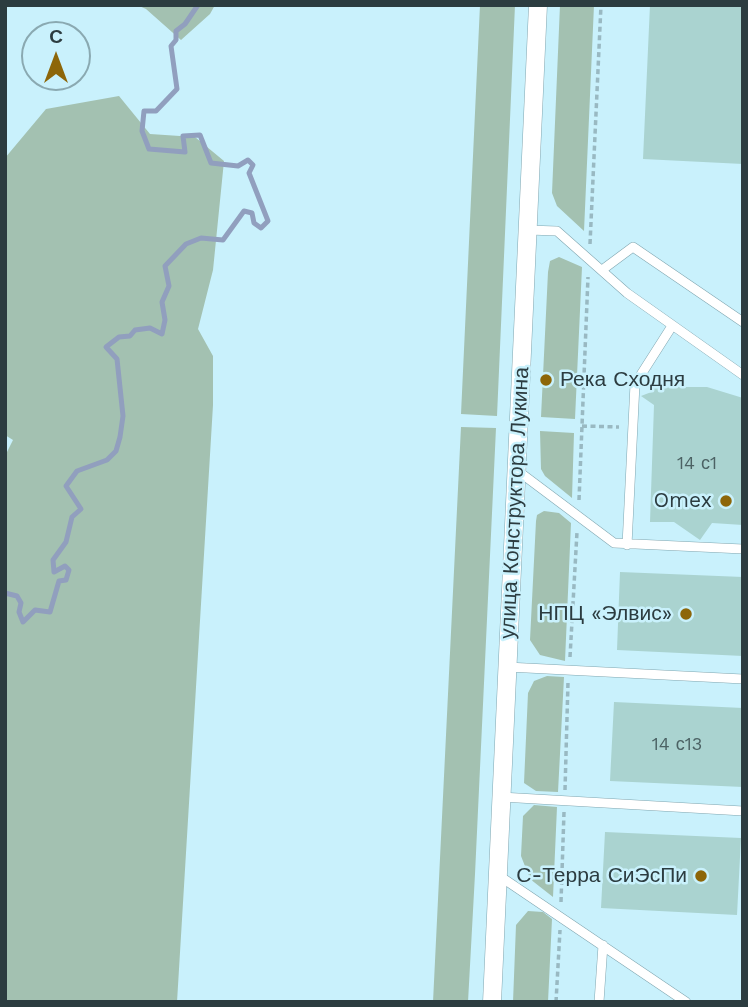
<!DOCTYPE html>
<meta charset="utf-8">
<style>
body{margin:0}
#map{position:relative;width:748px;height:1007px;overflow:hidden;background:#c9f1fc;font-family:"Work Sans",sans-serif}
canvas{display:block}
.frame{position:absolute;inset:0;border:7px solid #2c3c40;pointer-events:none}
.north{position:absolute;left:21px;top:21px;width:70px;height:70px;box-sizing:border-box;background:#c9f1fc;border:2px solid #8aa9b1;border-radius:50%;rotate:0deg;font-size:19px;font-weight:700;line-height:28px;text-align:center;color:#2c3c40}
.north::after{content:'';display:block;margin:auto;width:24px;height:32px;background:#8d6609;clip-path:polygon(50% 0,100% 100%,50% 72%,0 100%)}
</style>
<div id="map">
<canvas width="748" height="1007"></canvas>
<div class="frame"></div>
<div class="north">С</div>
</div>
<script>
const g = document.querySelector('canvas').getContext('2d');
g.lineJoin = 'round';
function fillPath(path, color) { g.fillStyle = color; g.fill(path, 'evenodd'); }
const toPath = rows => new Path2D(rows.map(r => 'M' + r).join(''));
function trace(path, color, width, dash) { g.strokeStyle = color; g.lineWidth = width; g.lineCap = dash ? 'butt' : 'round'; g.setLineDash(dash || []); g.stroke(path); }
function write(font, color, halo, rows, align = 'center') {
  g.font = font + ' "Work Sans",sans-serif'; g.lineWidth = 5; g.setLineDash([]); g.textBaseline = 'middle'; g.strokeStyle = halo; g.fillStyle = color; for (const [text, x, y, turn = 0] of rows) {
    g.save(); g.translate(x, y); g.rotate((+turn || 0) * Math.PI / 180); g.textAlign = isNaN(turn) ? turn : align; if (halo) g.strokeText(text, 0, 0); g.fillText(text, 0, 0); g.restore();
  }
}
fillPath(toPath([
 [137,5,215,5,210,14,181,40,146,9],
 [480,5,515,5,497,416,461,414],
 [560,5,594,5,584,231,557,206,552,193],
 [119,96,150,134,195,137,224,161,213,270,198,329,213,356,213,405,177,1002,5,1002,5,456,13,440,5,435,5,158,46,109],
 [559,257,582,267,575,419,541,417,548,272,550,261],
 [461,427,496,428,475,874,468,1002,433,1002],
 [540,431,574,433,572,498,545,476,541,469],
 [544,511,559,513,571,523,565,661,540,655,530,640,536,521,537,515],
 [547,676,564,677,558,792,536,791,524,783,528,693,534,681],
 [534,805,557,807,553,897,530,879,521,856,523,816],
 [528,911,543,912,552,919,548,1002,513,1002,516,925]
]), '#a3c1b1');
trace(toPath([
 [5,593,17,596,21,603,19,612,23,622,35,610,50,612,59,581,66,580,69,570,65,566,54,572,53,560,66,542,72,517,81,509,66,486,77,471,107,460,116,451,120,437,123,416,117,359,106,347,119,337,130,336,135,330,150,328,162,334,165,320,162,302,169,286,165,266,186,244,201,238,223,240,244,211,252,213,254,223,261,228,268,221,249,173,253,165,248,160,238,166,211,163,200,135,183,136,185,152,149,149,142,131,144,111,156,111,177,89,171,46,176,40,176,31,185,24,198,5]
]), '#919fbe', 5);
fillPath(toPath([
 [650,5,743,5,743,164,643,159],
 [654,381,668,387,707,387,743,398,743,525,712,523,700,540,674,522,650,522,654,405,641,396,654,391],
 [620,572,743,577,743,656,617,650],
 [614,702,743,708,743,787,610,781],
 [605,832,741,838,737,915,601,908]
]), '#aad3d0');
const service = toPath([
 [528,230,557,231,627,293,743,375],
 [602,270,633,247,743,322],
 [518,471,614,543,743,549],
 [627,545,635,384,672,326],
 [507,667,743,679],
 [501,797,743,811],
 [498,875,686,1002],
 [599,1002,603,945]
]);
const minor = toPath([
 [492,1002,538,5]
]);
trace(service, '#80a6b0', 10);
trace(minor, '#80a6b0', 19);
trace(toPath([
 [590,244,601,5],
 [582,426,619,427],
 [579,500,588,277],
 [570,657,577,532],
 [565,790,568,682],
 [561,902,564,812],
 [556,1002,560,930]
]), '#99b9c2', 3.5, [5, 3.5]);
trace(service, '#fff', 9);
trace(minor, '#fff', 18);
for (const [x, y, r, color] of [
 [546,380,7,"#8d6609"],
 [726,501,7,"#8d6609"],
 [686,614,7,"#8d6609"],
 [701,876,7,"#8d6609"]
]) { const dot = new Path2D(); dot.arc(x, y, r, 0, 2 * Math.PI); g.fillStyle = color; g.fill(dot); trace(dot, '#c9f1fc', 2.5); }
write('18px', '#4c6264', null, [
 ["14 с1",697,464],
 ["14 с13",677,745]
]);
write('21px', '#2c3c40', '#c9f1fc', [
 ["Река Сходня",560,380,"left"],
 ["Omex",712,501],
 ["НПЦ «Элвис»",672,614],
 ["С-Терра СиЭсПи",687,876]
], 'right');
write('21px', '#2c3c40', '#c9f1fc', [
 ["улица Конструктора Лукина",515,503,-87]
]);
</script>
